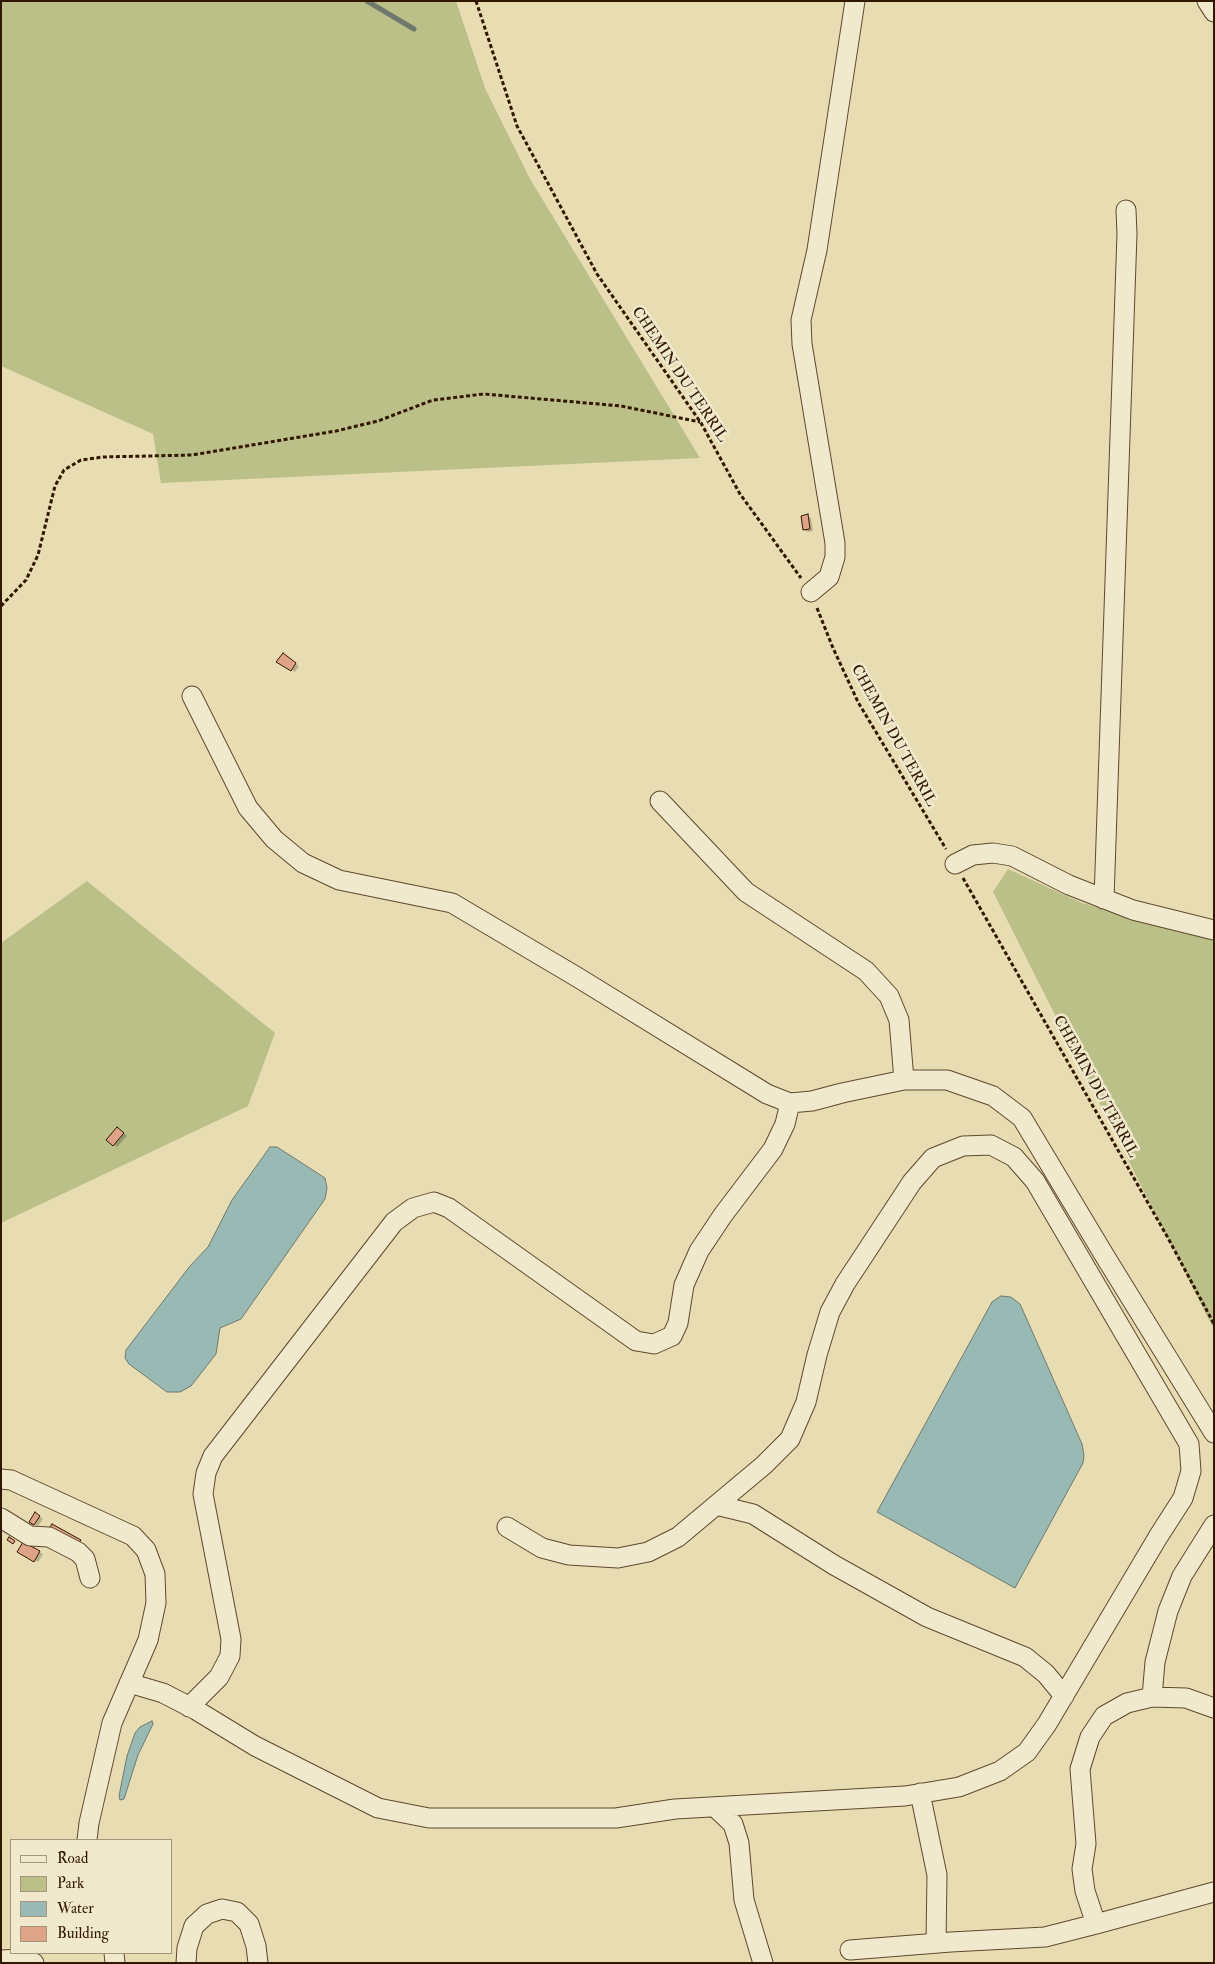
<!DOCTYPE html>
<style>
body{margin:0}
#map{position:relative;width:1215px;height:1964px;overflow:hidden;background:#e8ddb2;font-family:"IM FELL Double Pica",serif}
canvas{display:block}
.frame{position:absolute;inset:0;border:2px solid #311600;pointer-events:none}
.legend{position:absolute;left:10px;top:1839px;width:162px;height:115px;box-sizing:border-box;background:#f0e9cd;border:1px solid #a4957b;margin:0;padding:6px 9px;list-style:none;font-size:15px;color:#311600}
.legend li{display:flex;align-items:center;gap:10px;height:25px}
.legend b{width:25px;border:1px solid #a4957b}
</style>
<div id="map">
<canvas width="1215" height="1964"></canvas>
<div class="frame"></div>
<ul class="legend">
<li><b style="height:6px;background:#f0e9cd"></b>Road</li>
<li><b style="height:14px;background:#bbbf88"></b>Park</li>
<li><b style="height:14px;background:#99bab4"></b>Water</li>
<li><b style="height:14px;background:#dfa488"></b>Building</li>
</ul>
</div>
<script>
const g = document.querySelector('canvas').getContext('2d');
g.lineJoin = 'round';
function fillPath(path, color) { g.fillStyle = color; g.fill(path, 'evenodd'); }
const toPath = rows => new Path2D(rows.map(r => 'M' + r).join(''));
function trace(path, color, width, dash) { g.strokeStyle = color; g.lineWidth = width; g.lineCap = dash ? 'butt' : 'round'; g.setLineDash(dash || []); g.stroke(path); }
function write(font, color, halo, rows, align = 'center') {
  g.font = font + ' "IM FELL Double Pica",serif'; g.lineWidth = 5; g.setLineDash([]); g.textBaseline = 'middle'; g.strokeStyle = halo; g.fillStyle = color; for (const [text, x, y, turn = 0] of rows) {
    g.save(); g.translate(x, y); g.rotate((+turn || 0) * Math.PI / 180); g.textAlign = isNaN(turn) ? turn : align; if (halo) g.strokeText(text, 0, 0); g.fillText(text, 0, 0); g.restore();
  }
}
fillPath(toPath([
 [1,1,456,1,485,88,530,179,700,458,161,483,153,434,1,366],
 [1008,869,1082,903,1167,926,1214,936,1214,1330,993,892],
 [87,881,275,1033,248,1106,1,1223,1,943]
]), '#bbbf88');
const water = toPath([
 [270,1147,277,1147,325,1178,327,1188,325,1199,241,1319,220,1328,216,1354,191,1386,180,1392,167,1392,129,1364,125,1358,126,1350,190,1266,208,1247,232,1200,270,1147],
 [1001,1296,1011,1297,1020,1304,1082,1444,1084,1455,1083,1463,1015,1588,877,1512,992,1302,1001,1296],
 [152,1721,153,1724,138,1755,124,1799,120,1800,119,1796,127,1756,135,1733,140,1727,152,1721]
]);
fillPath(water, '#99bab4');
trace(water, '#6f786c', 1);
fillPath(toPath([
 [808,516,811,518,813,531,808,532,804,530],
 [286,657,299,666,295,672,278,661],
 [117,1128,127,1136,117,1147,108,1140],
 [35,1514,43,1519,38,1526,30,1521],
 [24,1543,43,1554,38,1562,19,1552]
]), '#0003');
trace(toPath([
 [367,1,414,29]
]), '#6f786c', 5);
const building = toPath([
 [808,514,810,529,803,530,801,516,808,514],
 [283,653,296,663,291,671,276,662,283,653],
 [117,1127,124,1133,113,1146,106,1140,117,1127],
 [35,1512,40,1516,34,1525,29,1522,35,1512],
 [52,1524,81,1540,77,1546,48,1530,52,1524],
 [9,1537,15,1541,13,1544,7,1540,9,1537],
 [23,1542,40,1551,34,1562,17,1552,23,1542]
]);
fillPath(building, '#dfa488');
trace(building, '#311600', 1);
const minor = toPath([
 [1207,1,1214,12],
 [811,592,829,577,835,557,835,543,802,344,801,320,817,250,855,1],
 [192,696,248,808,274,839,303,863,339,880,452,903,577,977,767,1094,790,1103,812,1101,842,1093,904,1080,947,1080,993,1096,1022,1118,1106,1258,1214,1433],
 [660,801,746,892,866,971,889,996,899,1020,904,1080],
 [955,864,973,855,993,853,1012,856,1069,885,1133,910,1214,930],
 [1104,899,1127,234,1126,210],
 [1,1479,11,1480,133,1536,146,1550,155,1574,156,1603,148,1640,112,1723,89,1823,87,1840],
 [716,1505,753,1514,834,1565,927,1617,1025,1657,1046,1674,1064,1696],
 [1,1518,30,1536,49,1537,78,1552,85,1559,90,1578],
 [129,1683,163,1693,196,1710,255,1746,378,1808,429,1818,616,1818,675,1809,905,1796,959,1787,1000,1771,1027,1752,1047,1724,1158,1537,1183,1498,1191,1471,1189,1444,1035,1181,1014,1157,991,1145,963,1146,933,1158,912,1182,845,1284,830,1312,817,1355,806,1402,790,1439,764,1465,678,1537,648,1552,618,1558,569,1555,542,1548,507,1527],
 [1152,1697,1155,1662,1168,1611,1182,1576,1214,1525],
 [189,1707,219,1677,230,1656,231,1639,203,1494,206,1473,213,1456,394,1222,413,1208,434,1202,449,1208,636,1341,654,1344,672,1336,678,1323,684,1285,699,1251,723,1215,773,1149,785,1124,790,1103],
 [1214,1708,1186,1698,1152,1697,1127,1703,1104,1716,1090,1737,1080,1769,1086,1844,1082,1869,1085,1891,1096,1924,1214,1892],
 [920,1793,937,1875,936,1943],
 [715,1807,733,1824,739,1843,744,1900,763,1963],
 [850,1950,951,1942,1045,1937,1096,1924],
 [114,1953,115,1963],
 [1,1960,20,1959,34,1963],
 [186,1963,187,1948,194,1926,207,1914,222,1909,237,1912,249,1924,256,1946,258,1963]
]);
trace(minor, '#5f482c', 21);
trace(toPath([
 [476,1,517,126,597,274,701,423,740,494,801,578],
 [1,606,26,580,38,555,55,486,64,470,81,460,103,457,192,455,336,431,378,421,433,400,484,394,621,406,700,422],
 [817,608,833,648,858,702,946,849],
 [963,878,1168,1238,1214,1324]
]), '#311600', 3, [4, 2.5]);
trace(minor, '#f0e9cd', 19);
write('15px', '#311600', '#f0e9cd', [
 ["CHEMIN DU TERRIL",679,375,56],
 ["CHEMIN DU TERRIL",893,736,61],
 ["CHEMIN DU TERRIL",1095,1087,61]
]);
</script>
